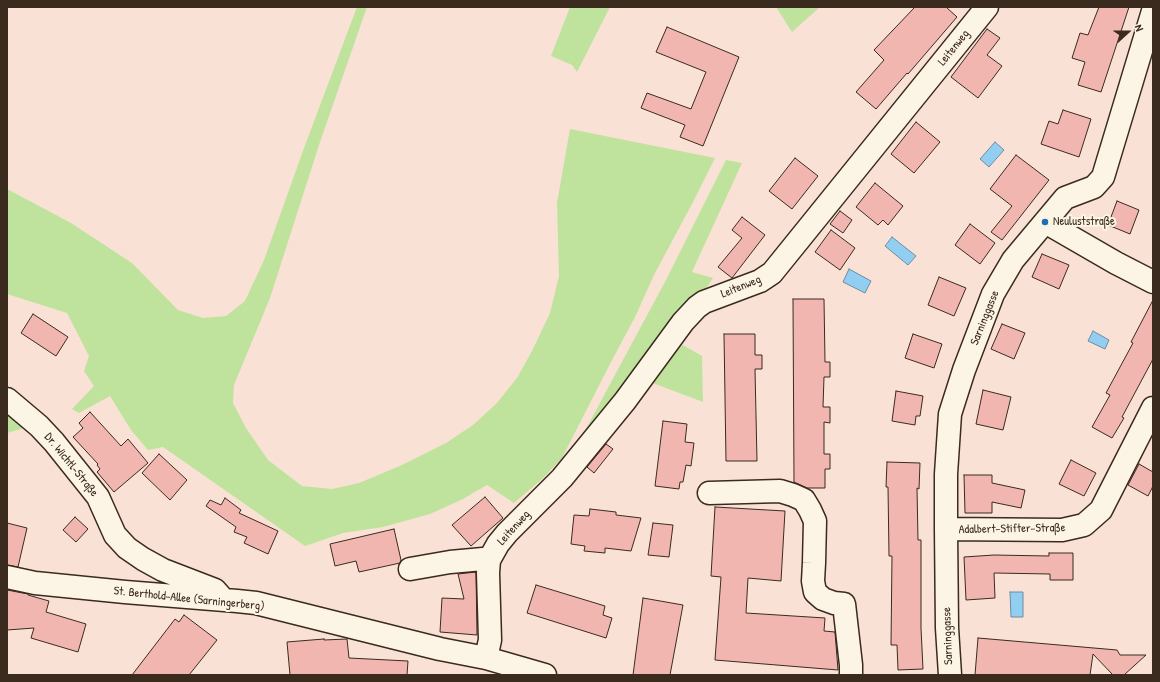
<!DOCTYPE html>
<meta charset="utf-8">
<style>
body{margin:0}
#map{position:relative;width:1160px;height:682px;overflow:hidden;background:#f9e2d5;font-family:"Patrick Hand",sans-serif}
canvas{display:block}
.frame{position:absolute;inset:0;border:8px solid #3b2a1e;pointer-events:none}
.north{position:absolute;left:1108px;top:12px;width:40px;height:40px;-webkit-text-stroke:3px #fcf5e5;paint-order:stroke;rotate:69deg;font-size:11px;font-weight:700;line-height:16px;text-align:center;color:#3b2a1e}
.north::after{content:'';display:block;margin:auto;width:14px;height:18px;background:#3b2a1e;clip-path:polygon(50% 0,100% 100%,50% 72%,0 100%)}
</style>
<div id="map">
<canvas width="1160" height="682"></canvas>
<div class="frame"></div>
<div class="north">N</div>
</div>
<script>
const g = document.querySelector('canvas').getContext('2d');
g.lineJoin = 'round';
function fillPath(path, color) { g.fillStyle = color; g.fill(path, 'evenodd'); }
const toPath = rows => new Path2D(rows.map(r => 'M' + r).join(''));
function trace(path, color, width, dash) { g.strokeStyle = color; g.lineWidth = width; g.lineCap = dash ? 'butt' : 'round'; g.setLineDash(dash || []); g.stroke(path); }
function write(font, color, halo, rows, align = 'center') {
  g.font = font + ' "Patrick Hand",sans-serif'; g.lineWidth = 4; g.setLineDash([]); g.textBaseline = 'middle'; g.strokeStyle = halo; g.fillStyle = color; for (const [text, x, y, turn = 0] of rows) {
    g.save(); g.translate(x, y); g.rotate((+turn || 0) * Math.PI / 180); g.textAlign = isNaN(turn) ? turn : align; if (halo) g.strokeText(text, 0, 0); g.fillText(text, 0, 0); g.restore();
  }
}
fillPath(toPath([
 [357,7,367,7,320,142,270,298,234,385,233,403,246,428,268,460,302,486,332,489,359,483,402,465,446,443,473,425,496,404,517,378,532,351,550,313,559,276,557,203,570,129,715,158,693,202,654,275,635,317,611,362,562,458,542,479,514,503,487,485,463,499,430,514,383,527,343,533,305,546,163,447,148,450,131,430,110,396,79,413,72,409,94,386,84,371,89,356,67,313,7,294,7,189,71,223,132,263,178,310,203,318,226,316,245,301,264,260,304,148],
 [570,7,610,7,577,72,572,65,551,56],
 [776,7,820,7,792,32],
 [726,160,742,163,692,272,713,278,699,299,580,440,666,280],
 [681,344,702,356,703,402,650,382],
 [7,406,31,426,7,433]
]), '#bfe39d');
const water = toPath([
 [995,142,1004,150,989,167,980,159,995,142],
 [892,237,916,256,908,265,885,246,892,237],
 [849,269,871,281,865,293,843,282,849,269],
 [1093,331,1109,340,1105,349,1088,341,1093,331],
 [1010,592,1023,592,1023,617,1011,617,1010,592]
]);
fillPath(water, '#92cef2');
trace(water, '#6f8c9d', 1);
const building = toPath([
 [915,7,946,7,957,17,908,74,907,73,876,109,856,92,884,60,874,50,915,7],
 [1099,7,1129,7,1101,92,1078,85,1085,62,1072,58,1080,33,1088,35,1099,7],
 [667,27,739,57,703,146,680,137,685,125,641,108,647,93,691,109,706,72,656,52,667,27],
 [987,29,1000,38,987,55,1002,66,978,98,951,77,987,29],
 [1063,110,1091,119,1079,157,1041,144,1049,121,1058,124,1063,110],
 [916,122,940,142,914,173,891,154,916,122],
 [1016,155,1049,180,1002,240,991,232,1012,206,990,189,1016,155],
 [795,158,818,176,792,209,769,191,795,158],
 [875,183,903,206,888,225,883,220,878,225,856,207,875,183],
 [1117,201,1139,210,1130,234,1108,225,1117,201],
 [840,211,852,220,843,233,830,224,840,211],
 [742,217,765,235,732,278,718,267,742,238,732,230,742,217],
 [970,224,995,243,980,264,955,245,970,224],
 [831,230,855,248,840,270,815,252,831,230],
 [1042,254,1069,265,1059,289,1032,277,1042,254],
 [939,277,966,288,954,316,928,305,939,277],
 [793,299,824,299,825,362,830,362,830,377,824,377,823,407,830,407,830,423,824,422,824,454,830,454,830,469,825,469,825,488,807,488,794,482,793,299],
 [1153,300,1153,359,1122,417,1124,418,1112,438,1092,427,1110,395,1106,393,1133,343,1131,342,1153,300],
 [33,314,68,337,56,356,21,333,33,314],
 [1002,324,1025,333,1014,359,991,349,1002,324],
 [724,334,755,334,755,355,762,355,762,369,755,369,757,461,726,461,724,334],
 [913,334,942,344,934,368,905,358,913,334],
 [983,390,1011,397,1003,430,976,424,983,390],
 [896,391,923,396,920,416,916,416,915,425,892,421,896,391],
 [90,412,121,446,128,439,148,463,114,492,97,472,100,469,97,465,98,464,73,437,83,428,79,423,90,412],
 [663,421,687,424,685,442,694,443,691,466,686,465,683,482,680,482,679,489,655,486,663,421],
 [606,444,613,449,594,473,587,467,606,444],
 [159,454,187,480,170,500,142,473,159,454],
 [1071,460,1096,473,1084,496,1059,484,1071,460],
 [887,462,920,463,919,489,917,488,918,540,921,540,921,628,923,669,898,670,897,645,891,645,892,556,889,556,888,487,886,487,887,462],
 [1139,464,1153,472,1153,486,1148,496,1128,485,1139,464],
 [964,475,992,475,992,483,1025,490,1021,508,992,502,992,513,965,513,964,475],
 [485,497,503,518,471,546,452,525,485,497],
 [225,498,241,510,239,513,278,531,268,554,244,543,247,537,234,532,236,527,206,506,210,500,221,505,225,498],
 [715,507,785,511,781,581,748,578,746,613,825,618,824,631,835,632,838,670,715,660,721,577,711,576,715,507],
 [590,509,616,512,616,515,641,518,631,551,605,548,605,553,584,551,585,546,571,544,574,515,589,516,590,509],
 [75,517,88,529,76,542,63,530,75,517],
 [7,523,27,528,18,567,7,565,7,523],
 [653,523,673,525,669,557,648,555,653,523],
 [394,529,401,560,400,563,359,572,356,561,335,566,330,544,394,529],
 [1049,553,1073,553,1073,580,1050,580,1050,574,994,573,995,598,966,600,964,557,994,555,1049,556,1049,553],
 [476,572,477,635,440,632,442,598,464,599,458,574,476,572],
 [536,585,605,606,603,615,612,618,606,638,527,613,536,585],
 [7,590,28,594,28,595,49,601,46,612,86,624,78,652,31,638,34,628,7,630,7,590],
 [643,598,683,605,670,675,633,675,643,598],
 [184,615,217,640,189,675,132,675,175,619,179,622,184,615],
 [978,638,1117,650,1120,655,1146,655,1124,675,1113,675,1093,654,1090,675,975,675,978,638],
 [324,639,324,640,347,639,349,658,408,661,407,675,290,675,287,642,324,639]
]);
fillPath(building, '#f1b6b0');
trace(building, '#3b2a1e', 1);
const minor = toPath([
 [1045,222,1116,263,1153,282],
 [7,399,39,426,54,442,98,497,115,535,127,548,143,559,163,570,215,590,222,598],
 [709,493,780,491,793,495,804,500,810,510,815,521,814,563,813,581,815,592,823,599,834,603,844,604,851,665,851,675],
 [946,529,1062,530,1084,525,1101,510,1153,408],
 [410,569,450,562,483,559,489,560],
 [7,577,35,583,125,592,237,601,256,603,440,649,486,658,545,675],
 [486,658,490,640,488,573,489,560,498,544,507,533,562,478,625,401,683,322,697,307,704,302,760,281,772,273,987,7],
 [950,675,947,628,946,529,946,474,950,414,964,370,993,294,1013,260,1065,198,1094,187,1103,177,1153,11]
]);
trace(minor, '#3b2a1e', 25);
trace(minor, '#fcf5e5', 22);
for (const [x, y, r, color] of [
 [1045,222,4,"#1f6fb2"]
]) { const dot = new Path2D(); dot.arc(x, y, r, 0, 2 * Math.PI); g.fillStyle = color; g.fill(dot); trace(dot, '#fcf5e5', 1.5); }
write('12px', '#3b2a1e', '#fcf5e5', [
 ["Leitenweg",954,48,-51],
 ["Leitenweg",741,287,-22],
 ["Sarninggasse",985,318,-68],
 ["Dr. Wichtl-Straße",71,465,51],
 ["Leitenweg",514,528,-48],
 ["Adalbert-Stifter-Straße",1012,529,-1],
 ["St. Berthold-Allee (Sarningerberg)",189,599,6],
 ["Sarninggasse",948,636,-92]
]);
write('12px', '#3b2a1e', '#fcf5e5', [
 ["Neuluststraße",1053,222]
], 'left');
</script>
